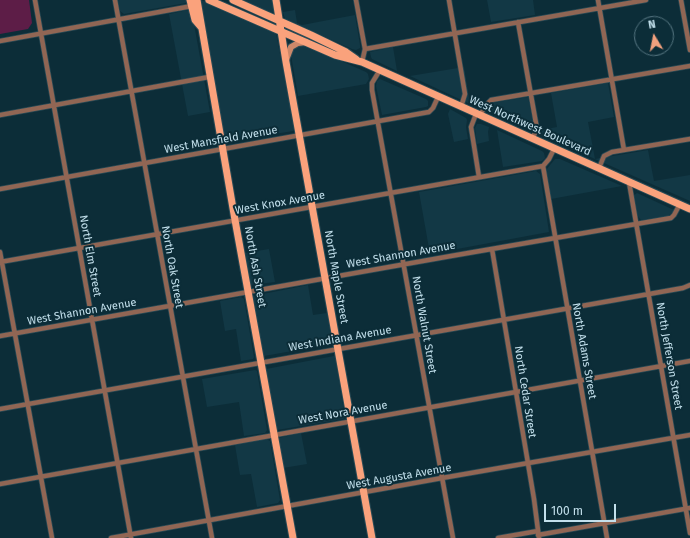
<!DOCTYPE html>
<style>
body{margin:0}
#map{position:relative;width:690px;height:538px;overflow:hidden;background:#0c2d38;font-family:"Fira Sans",sans-serif}
canvas{display:block}
.north{position:absolute;left:634px;top:16px;width:40px;height:40px;box-sizing:border-box;background:#0c2d38;border:1px solid #557580;border-radius:50%;rotate:350deg;font-size:11px;font-weight:700;line-height:16px;text-align:center;color:#c3e0ec}
.north::after{content:'';display:block;margin:auto;width:14px;height:18px;background:#f2a17e;clip-path:polygon(50% 0,100% 100%,50% 72%,0 100%)}
.scale{position:absolute;left:544px;top:504px;width:72px;height:18px;box-sizing:border-box;border:2px solid #c3e0ec;border-top:0;padding-left:5px;font-size:12px;line-height:14px;white-space:nowrap;color:#c3e0ec;-webkit-text-stroke:3px #0c2d38;paint-order:stroke}
</style>
<div id="map">
<canvas width="690" height="538"></canvas>
<div class="north">N</div>
<div class="scale">100 m</div>
</div>
<script>
const g = document.querySelector('canvas').getContext('2d');
g.lineJoin = 'round';
function fillPath(path, color) { g.fillStyle = color; g.fill(path, 'evenodd'); }
const toPath = rows => new Path2D(rows.map(r => 'M' + r).join(''));
function trace(path, color, width, dash) { g.strokeStyle = color; g.lineWidth = width; g.lineCap = dash ? 'butt' : 'round'; g.setLineDash(dash || []); g.stroke(path); }
function write(font, color, halo, rows, align = 'center') {
  g.font = font + ' "Fira Sans",sans-serif'; g.lineWidth = 4; g.setLineDash([]); g.textBaseline = 'middle'; g.strokeStyle = halo; g.fillStyle = color; for (const [text, x, y, turn = 0] of rows) {
    g.save(); g.translate(x, y); g.rotate((+turn || 0) * Math.PI / 180); g.textAlign = isNaN(turn) ? turn : align; if (halo) g.strokeText(text, 0, 0); g.fillText(text, 0, 0); g.restore();
  }
}
fillPath(toPath([
 [118,0,188,0,186,3,124,14,120,11],
 [201,0,276,33,294,128,293,131,225,142],
 [243,0,272,0,274,12,271,13],
 [487,0,533,0,535,15,491,22],
 [188,10,192,13,210,112,188,116,169,14],
 [295,10,297,23,302,25,355,15,360,45,360,48,356,50,352,49,285,19,283,12],
 [305,45,366,72,368,74,369,79,366,84,298,96,291,55,294,47,297,46],
 [393,47,397,71,372,59,371,57,370,52],
 [464,67,470,104,410,76],
 [380,79,426,99,428,101,428,106,426,107,382,115,376,86,377,81],
 [608,83,614,117,588,122,595,159,648,150,654,181,690,175,690,201,595,159,491,113,489,110,490,106,492,103,528,97,535,131,557,127,551,93],
 [450,109,466,118,467,120,466,127,468,139,454,142,448,114],
 [477,124,481,124,489,127,488,132,489,141,477,144,475,128],
 [497,130,542,151,544,153,545,158,542,161,503,167],
 [555,159,560,159,622,186,551,199,546,170],
 [536,171,540,174,549,232,430,254,419,192],
 [637,193,674,210,674,212,668,216,641,220,636,214,633,196],
 [269,249,275,282,251,285,245,253],
 [308,285,313,315,327,313,332,344,264,356,253,296],
 [241,297,244,299,254,357,253,359,241,361,236,329,225,331,220,301],
 [334,356,335,357,345,417,343,419,277,430,266,369],
 [255,370,257,371,267,430,265,433,244,436,239,402,207,407,202,379],
 [301,433,307,464,283,468,278,438],
 [266,439,270,441,280,500,278,503,257,507,251,474,240,475,235,445]
]), '#123845');
fillPath(toPath([
 [0,0,29,0,32,23,28,29,0,34]
]), '#5d1d47');
const street = toPath([
 [35,0,131,538],
 [115,0,212,538],
 [356,0,365,49,362,62],
 [449,0,465,94,461,107],
 [598,0,624,150],
 [681,0,690,50],
 [518,22,537,129,532,139],
 [0,41,192,6],
 [365,49,646,0],
 [380,70,372,83,372,90,453,538],
 [476,114,471,127,479,177],
 [0,115,209,77],
 [480,116,485,106,491,100,690,66],
 [543,166,607,538],
 [599,168,604,156,612,152,690,139],
 [629,182,690,533],
 [0,189,429,112,433,108,438,97],
 [492,249,534,499,539,538],
 [0,252,52,538],
 [0,262,543,166,549,159,554,149],
 [0,336,451,256,671,218,674,215,680,204],
 [0,409,683,288,690,285],
 [0,484,690,361],
 [538,535,690,508],
 [111,538,442,478,690,435],
 [498,538,538,531]
]);
const secondary = toPath([
 [286,60,291,47,298,43,306,42]
]);
const primary = toPath([
 [190,0,195,20,201,27],
 [197,0,235,220,293,538],
 [209,0,335,55,362,62,690,209],
 [233,0,311,35,346,52,356,59],
 [276,0,286,62,372,538]
]);
trace(street, '#294a55', 6);
trace(secondary, '#294a55', 8);
trace(primary, '#294a55', 9);
trace(street, '#916654', 4.5);
trace(secondary, '#cc886a', 6);
trace(primary, '#faa27c', 7);
write('11px', '#c3e0ec', '#0c2d38', [
 ["West Northwest Boulevard",530,126,24],
 ["West Mansfield Avenue",221,140,-10],
 ["West Knox Avenue",280,203,-10],
 ["West Shannon Avenue",401,255,-10],
 ["North Elm Street",90,256,80],
 ["North Oak Street",172,267,80],
 ["North Ash Street",255,267,80],
 ["North Maple Street",336,277,80],
 ["West Shannon Avenue",82,312,-10],
 ["North Walnut Street",424,325,80],
 ["West Indiana Avenue",340,339,-10],
 ["North Adams Street",584,351,80],
 ["North Jefferson Street",669,356,80],
 ["North Cedar Street",525,392,81],
 ["West Nora Avenue",343,413,-10],
 ["West Augusta Avenue",399,477,-10]
]);
</script>
